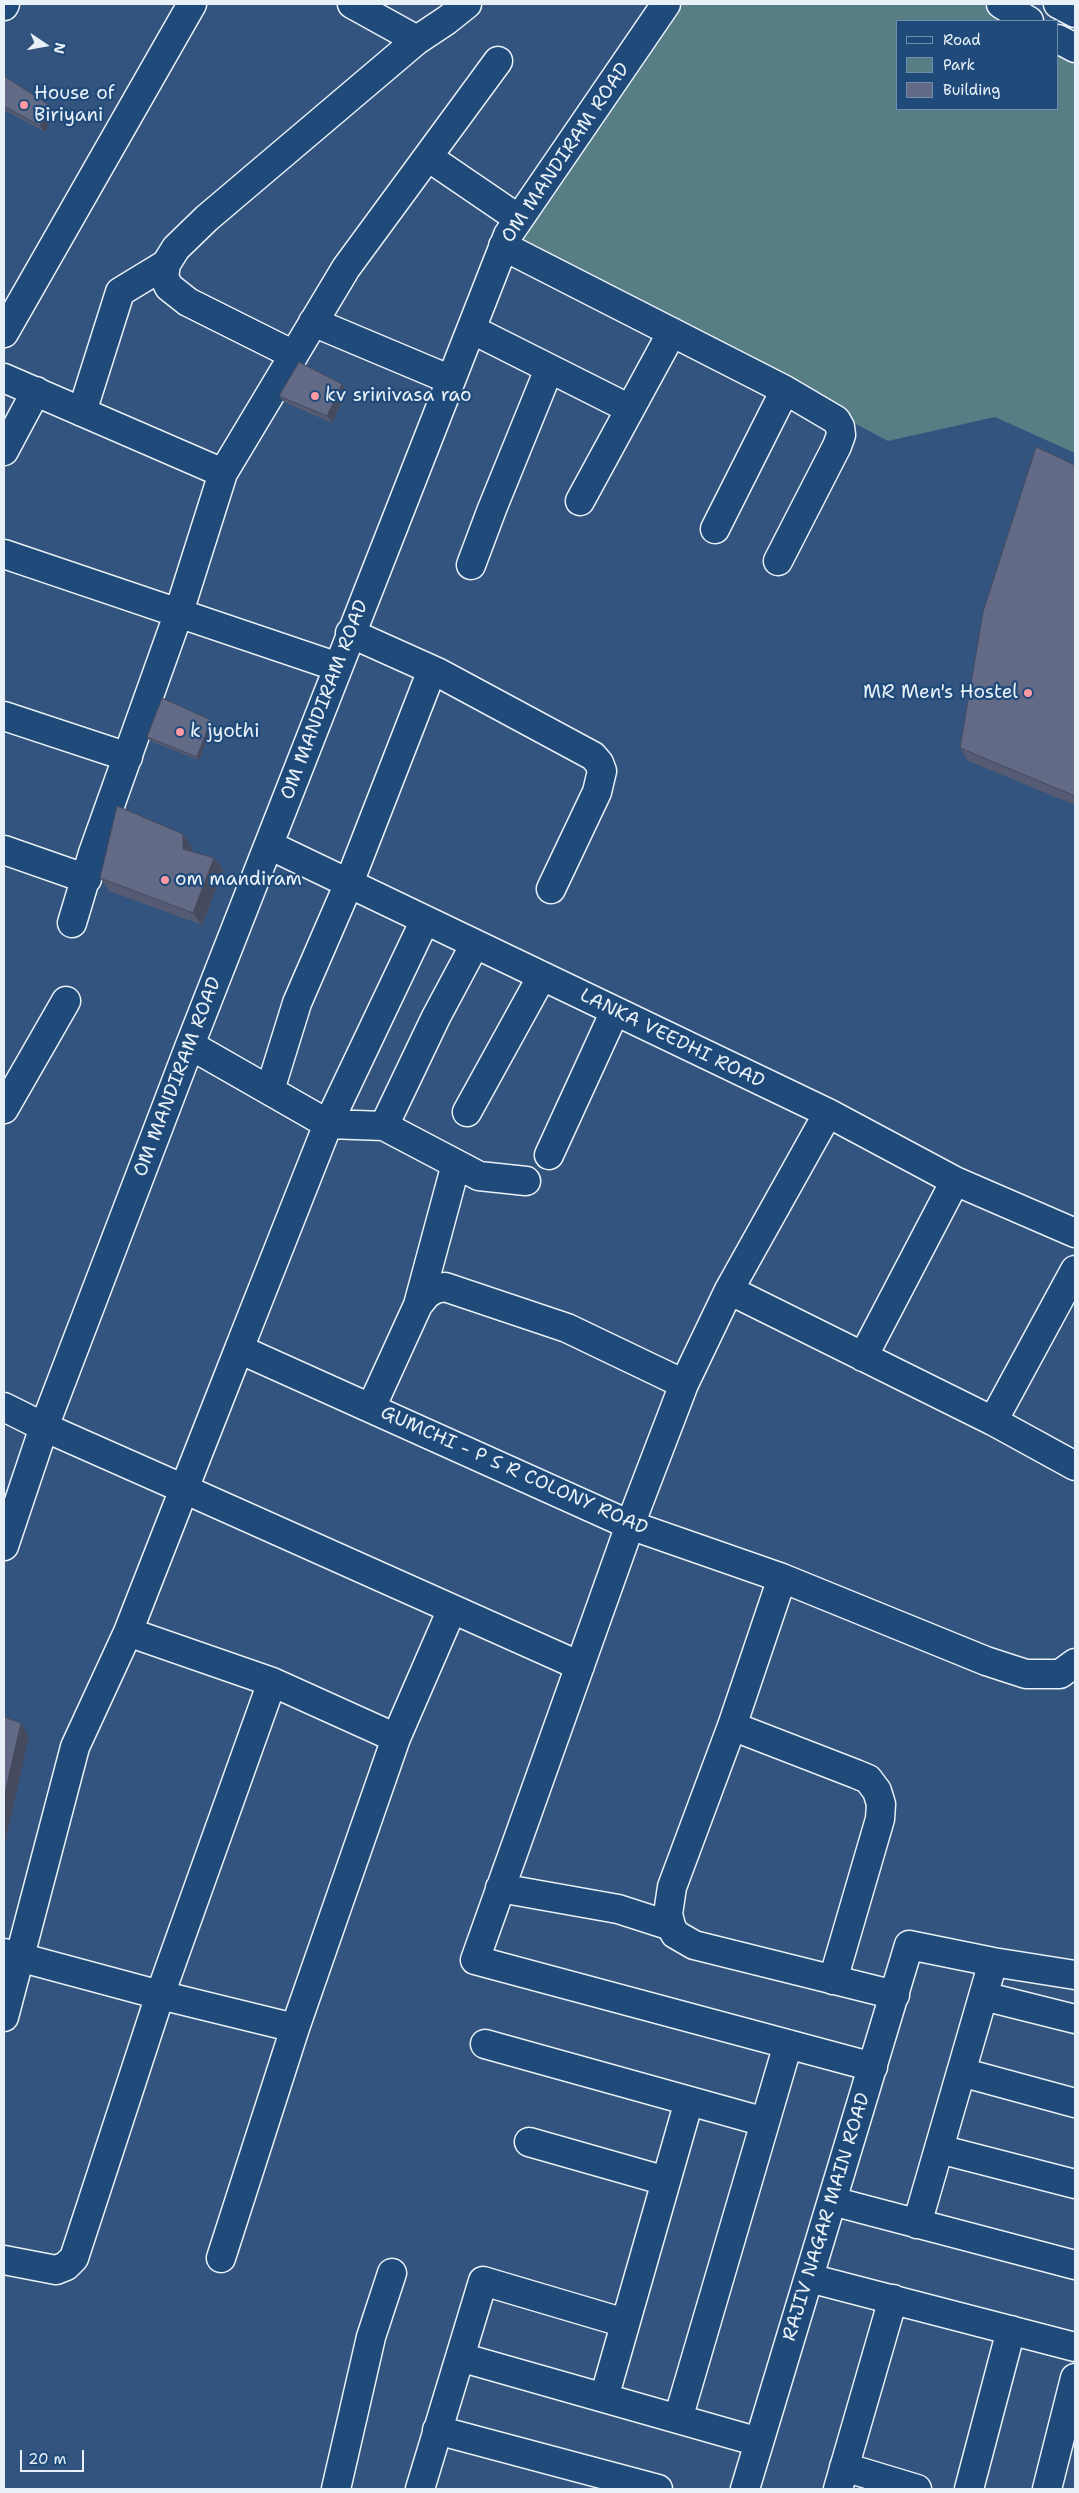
<!DOCTYPE html>
<style>
body{margin:0}
#map{position:relative;width:1079px;height:2493px;overflow:hidden;background:#33547e;font-family:"Shantell Sans",sans-serif}
canvas{display:block}
.frame{position:absolute;inset:0;border:5px solid #e8f1f8;pointer-events:none}
.legend{position:absolute;left:896px;top:20px;width:162px;height:90px;box-sizing:border-box;background:#1f4a7a;border:1px solid #6f8dac;margin:0;padding:6px 9px;list-style:none;font-size:15px;color:#e8f1f8}
.legend li{display:flex;align-items:center;gap:10px;height:25px}
.legend b{width:25px;border:1px solid #6f8dac}
.north{position:absolute;left:20px;top:20px;width:50px;height:50px;-webkit-text-stroke:4px #1f4a7a;paint-order:stroke;rotate:102deg;font-size:14px;font-weight:700;line-height:20px;text-align:center;color:#e8f1f8}
.north::after{content:'';display:block;margin:auto;width:18px;height:22px;background:#e8f1f8;clip-path:polygon(50% 0,100% 100%,50% 72%,0 100%)}
.scale{position:absolute;left:20px;top:2450px;width:64px;height:22px;box-sizing:border-box;border:2px solid #e8f1f8;border-top:0;padding-left:6px;font-size:15px;line-height:18px;white-space:nowrap;color:#e8f1f8;-webkit-text-stroke:4px #1f4a7a;paint-order:stroke}
</style>
<div id="map">
<canvas width="1079" height="2493"></canvas>
<div class="frame"></div>
<ul class="legend">
<li><b style="height:6px;background:#1f4a7a"></b>Road</li>
<li><b style="height:14px;background:#577e84"></b>Park</li>
<li><b style="height:14px;background:#626a86"></b>Building</li>
</ul>
<div class="north">N</div>
<div class="scale">20 m</div>
</div>
<script>
const g = document.querySelector('canvas').getContext('2d');
g.lineJoin = 'round';
function fillPath(path, color) { g.fillStyle = color; g.fill(path, 'evenodd'); }
const toPath = rows => new Path2D(rows.map(r => 'M' + r).join(''));
function trace(path, color, width, dash) { g.strokeStyle = color; g.lineWidth = width; g.lineCap = dash ? 'butt' : 'round'; g.setLineDash(dash || []); g.stroke(path); }
function write(font, color, halo, rows, align = 'center') {
  g.font = font + ' "Shantell Sans",sans-serif'; g.lineWidth = 4.5; g.setLineDash([]); g.textBaseline = 'middle'; g.strokeStyle = halo; g.fillStyle = color; for (const [text, x, y, turn = 0] of rows) {
    g.save(); g.translate(x, y); g.rotate((+turn || 0) * Math.PI / 180); g.textAlign = isNaN(turn) ? turn : align; if (halo) g.strokeText(text, 0, 0); g.fillText(text, 0, 0); g.restore();
  }
}
fillPath(toPath([
 [681,4,982,4,1011,21,898,21,898,109,1058,109,1058,48,1075,59,1075,453,995,417,888,441,515,243]
]), '#577e84');
const minor = toPath([
 [352,4,417,40],
 [1001,4,1029,21],
 [1058,4,1075,13],
 [1058,39,1075,48],
 [428,157,519,219],
 [503,246,785,390,836,420,840,427,841,435,837,446,778,561],
 [313,322,451,380],
 [471,329,630,409],
 [4,333,192,4],
 [294,355,188,302,169,287,164,277,166,264,176,248,207,218,417,40,447,20,467,4],
 [4,378,223,473],
 [82,412,120,292,166,264],
 [4,451,36,391],
 [580,501,672,332],
 [715,529,785,390],
 [4,554,338,667],
 [471,565,492,509,549,369],
 [350,633,439,673,593,756,599,763,602,771,597,792,551,889],
 [4,716,128,757],
 [269,845,828,1113,955,1181,1075,1233],
 [4,850,87,879],
 [425,920,328,1124,384,1126,479,1176,526,1181],
 [72,923,93,853,179,612,223,473,346,268,498,61],
 [190,1045,328,1124,239,1349],
 [270,1090,297,1003,349,883,432,670],
 [4,1109,66,1001],
 [467,1112,542,976],
 [828,1113,729,1290,684,1384,630,1525,475,1960,873,2067],
 [384,1126,436,1017,475,944],
 [549,1155,615,1011],
 [729,1290,993,1421,1075,1466],
 [418,1305,456,1164],
 [863,1357,955,1181],
 [4,1407,44,1427,184,1489,239,1349,630,1525,782,1578,986,1661,1026,1674,1060,1674,1075,1663],
 [371,1408,418,1305,427,1294,435,1289,445,1287,567,1328,684,1384],
 [993,1421,1075,1270],
 [4,1546,44,1427,190,1045,508,235,666,4],
 [782,1578,732,1726,672,1887,668,1914,671,1926,675,1934,694,1945,895,1995],
 [128,1632,272,1682,396,1738],
 [732,1726,856,1774,868,1779,877,1791,881,1804,880,1819,833,1980],
 [500,1888,618,1909,671,1926],
 [4,1953,160,1995,295,2028],
 [983,1996,1075,2019],
 [4,2017,75,1747,128,1632,184,1489,580,1666],
 [485,2044,765,2122],
 [961,2072,1075,2103],
 [529,2142,666,2181],
 [939,2149,1075,2184],
 [832,2201,1075,2265],
 [917,2224,993,1962],
 [221,2258,295,2028,396,1738,452,1609],
 [4,2260,56,2270,66,2266,74,2258,160,1995,272,1682],
 [809,2278,1075,2347],
 [460,2357,759,2442],
 [604,2398,689,2101],
 [678,2419,788,2044],
 [437,2430,658,2489],
 [844,2467,917,2489],
 [336,2489,371,2337,392,2273],
 [420,2489,483,2281,625,2323],
 [745,2489,909,1945,993,1962,1075,1975],
 [838,2489,893,2299],
 [969,2489,1011,2330],
 [1047,2489,1075,2378]
]);
const major = toPath([
 [4,6,5,4]
]);
trace(minor, '#e8f1f8', 31);
trace(major, '#e8f1f8', 31);
trace(minor, '#1f4a7a', 28);
trace(major, '#1f4a7a', 28);
fillPath(toPath([
 [4,76,49,105,54,112,45,132,4,110],
 [342,384,347,391,332,423,284,402,279,396],
 [1075,465,1075,805,968,761,960,748],
 [211,720,213,724,199,760,150,741,147,737],
 [192,847,192,851,214,858,223,870,202,925,109,891,100,878]
]), '#545b73');
fillPath(toPath([
 [49,105,54,112,45,132,40,126],
 [342,384,347,391,332,423,327,416],
 [211,720,213,724,199,760,197,757],
 [183,834,192,847,192,861,183,849],
 [214,858,223,870,202,925,193,913],
 [21,1723,29,1736,4,1848,4,1797]
]), '#454a5e');
const building = toPath([
 [4,76,49,105,40,126,4,106,4,76],
 [299,362,342,384,327,416,279,396,299,362],
 [1036,447,1075,465,1075,796,960,748,983,612,1036,447],
 [162,698,211,720,197,757,147,737,162,698],
 [117,806,183,834,183,849,214,858,193,913,100,878,117,806],
 [4,1717,21,1723,4,1797,4,1717]
]);
fillPath(building, '#626a86');
trace(building, '#454a5e', 1);
for (const [x, y, r, color] of [
 [24,105,5,"#ff9aa2"],
 [315,396,5,"#ff9aa2"],
 [1028,693,5,"#ff9aa2"],
 [180,732,5,"#ff9aa2"],
 [165,880,5,"#ff9aa2"]
]) { const dot = new Path2D(); dot.arc(x, y, r, 0, 2 * Math.PI); g.fillStyle = color; g.fill(dot); trace(dot, '#1f4a7a', 2); }
write('19px', '#e8f1f8', '#1f4a7a', [
 ["House of",34,94],
 ["Biriyani",34,116],
 ["kv srinivasa rao",325,396],
 ["MR Men's Hostel",1018,693,"right"],
 ["k jyothi",190,732],
 ["om mandiram",175,880]
], 'left');
write('19px', '#e8f1f8', '#1f4a7a', [
 ["OM MANDIRAM ROAD",566,153,-56],
 ["OM MANDIRAM ROAD",325,700,-69],
 ["LANKA VEEDHI ROAD",672,1039,26],
 ["OM MANDIRAM ROAD",178,1077,-69],
 ["GUMCHI - P S R COLONY ROAD",514,1471,24],
 ["RAJIV NAGAR MAIN ROAD",827,2217,-73]
]);
</script>
